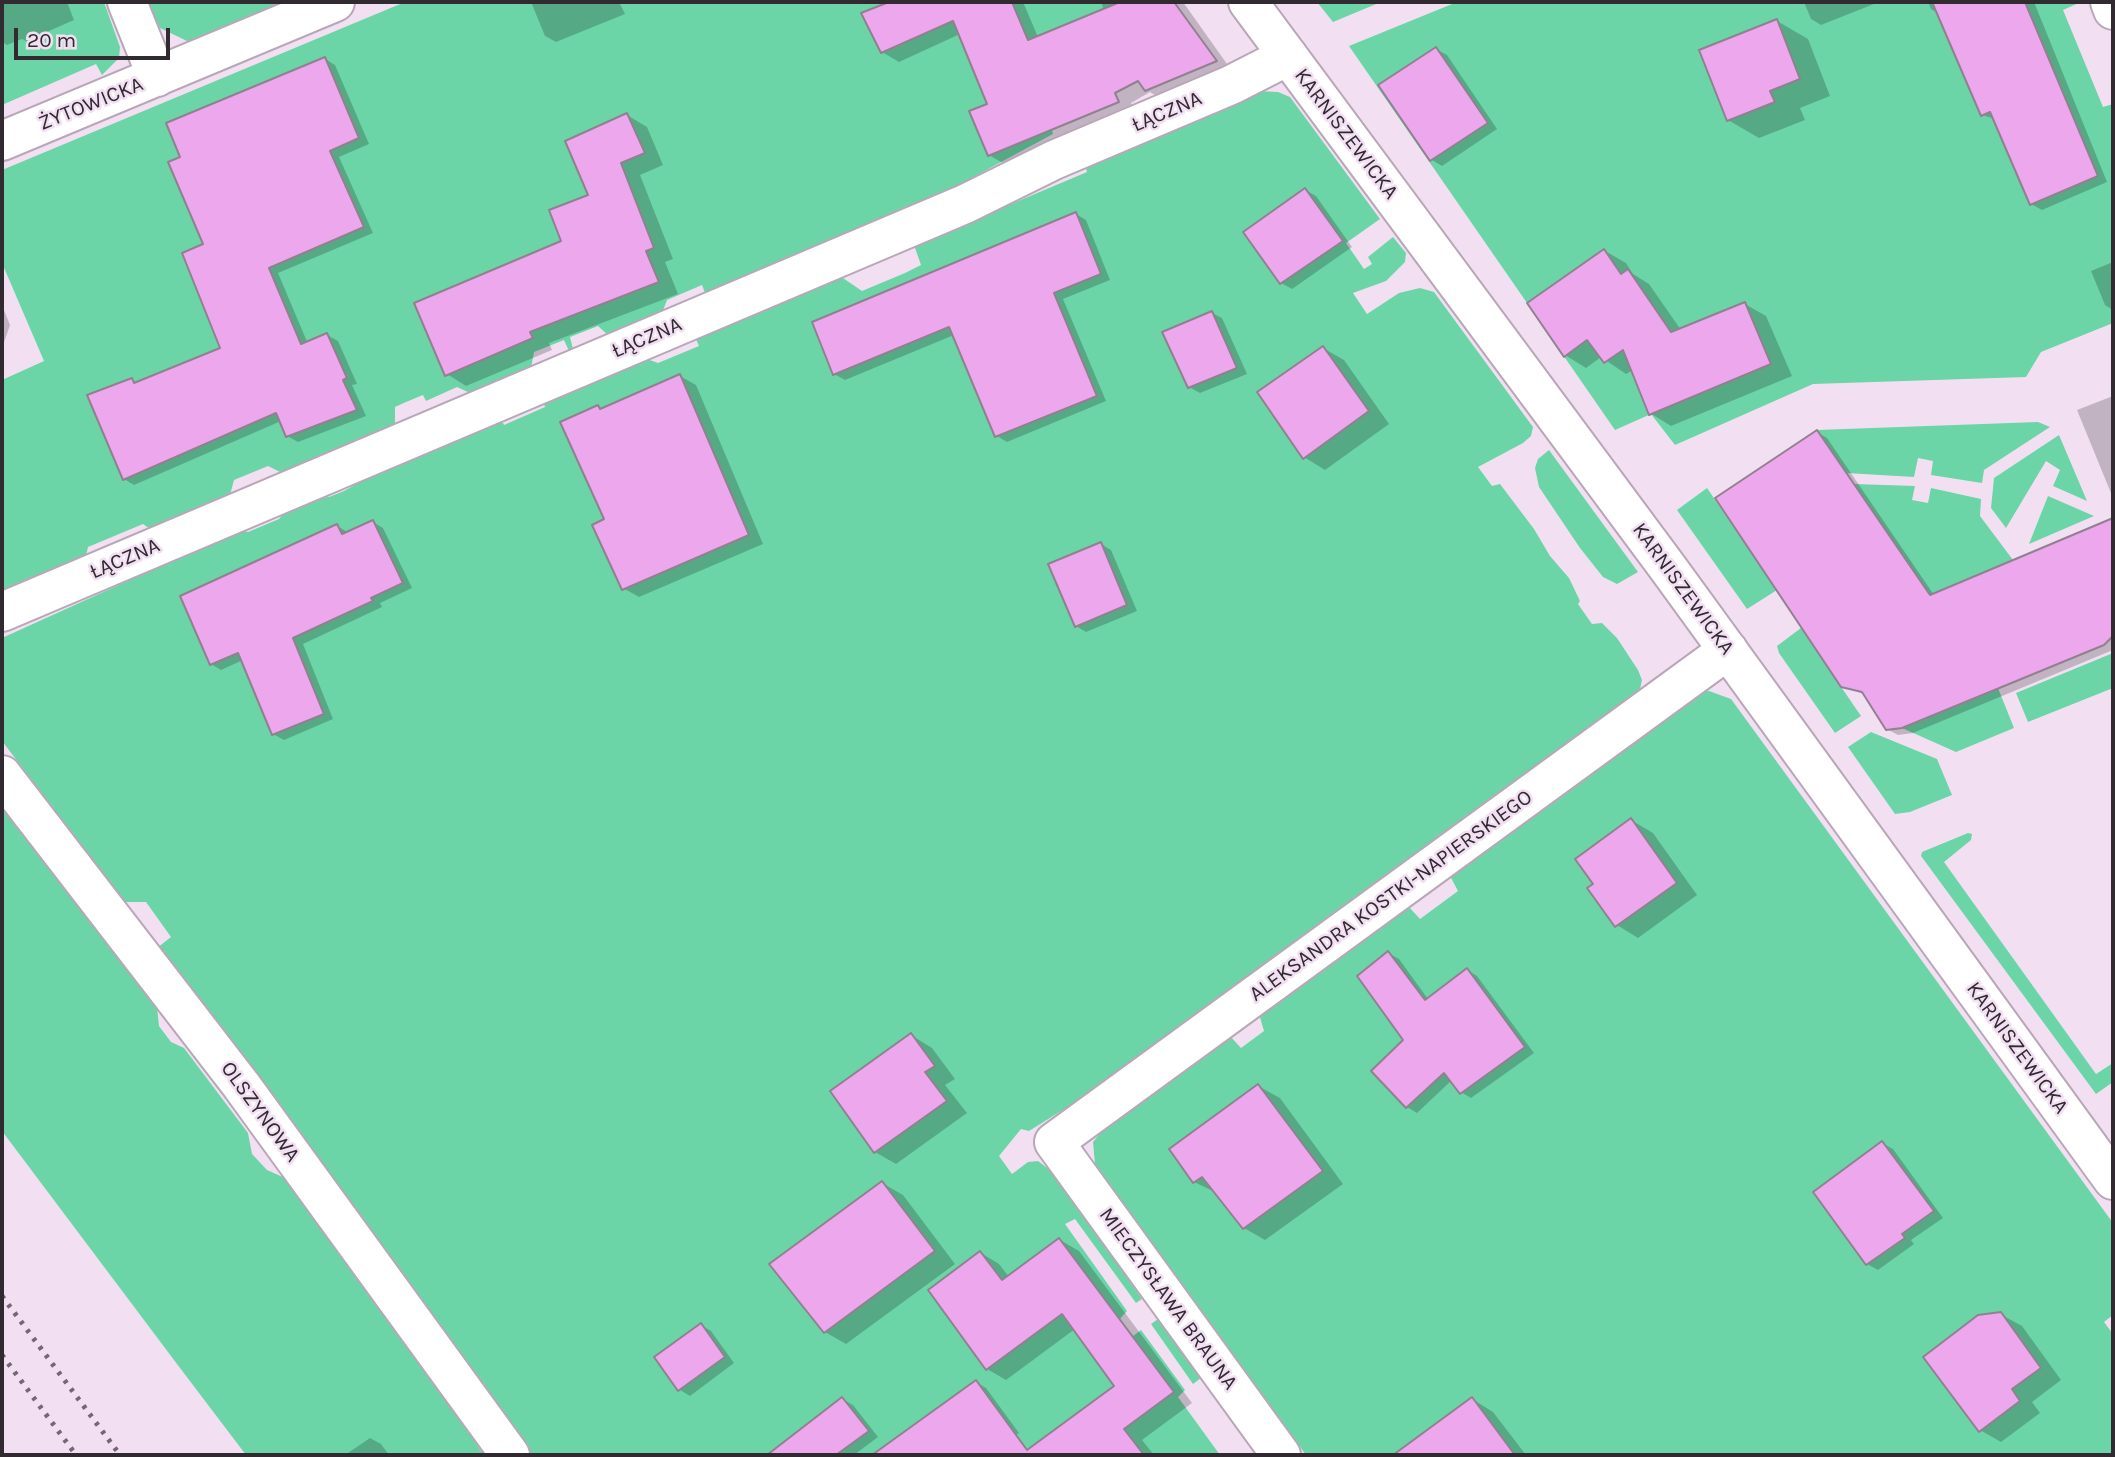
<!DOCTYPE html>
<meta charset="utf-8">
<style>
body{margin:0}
#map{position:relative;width:2115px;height:1457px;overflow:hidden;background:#f2e0f2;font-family:Karla,sans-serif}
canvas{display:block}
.frame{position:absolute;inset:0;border:4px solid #312a31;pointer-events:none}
.scale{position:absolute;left:14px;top:28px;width:156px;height:32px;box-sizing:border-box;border:4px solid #312a31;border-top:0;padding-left:9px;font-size:21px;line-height:24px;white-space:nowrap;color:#312a31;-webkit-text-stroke:5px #f2e0f2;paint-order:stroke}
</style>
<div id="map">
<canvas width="2115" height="1457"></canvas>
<div class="frame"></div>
<div class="scale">20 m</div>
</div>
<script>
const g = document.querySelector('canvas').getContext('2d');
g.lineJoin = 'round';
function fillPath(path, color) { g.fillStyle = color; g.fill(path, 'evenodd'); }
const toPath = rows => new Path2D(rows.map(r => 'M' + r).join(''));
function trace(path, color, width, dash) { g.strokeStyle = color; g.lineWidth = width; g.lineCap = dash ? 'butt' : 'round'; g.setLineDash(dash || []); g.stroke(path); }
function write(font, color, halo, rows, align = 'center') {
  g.font = font + ' Karla,sans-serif'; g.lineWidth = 5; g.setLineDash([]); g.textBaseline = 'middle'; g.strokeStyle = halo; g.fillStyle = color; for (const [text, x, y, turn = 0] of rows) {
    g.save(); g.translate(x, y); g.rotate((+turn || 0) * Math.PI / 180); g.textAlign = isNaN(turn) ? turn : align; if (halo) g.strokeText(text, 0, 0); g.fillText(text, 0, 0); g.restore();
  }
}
fillPath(toPath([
 [2,2,104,2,120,47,119,58,102,75,96,64,2,105],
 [148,2,285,2,199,40,187,41,160,28],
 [405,2,1149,2,1052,130,1053,134,929,201,705,293,702,285,667,300,662,313,609,336,598,326,570,337,573,349,569,351,564,340,534,352,531,368,470,393,457,387,426,401,423,395,406,402,395,407,395,427,284,474,268,466,234,480,230,495,150,529,143,524,88,547,86,556,2,592,2,380,44,361,2,263,2,170],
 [1317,2,1381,2,1333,22],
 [1457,2,2081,2,2063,10,2103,107,2113,104,2113,323,2041,352,2026,377,1813,384,1675,445,1651,414,1615,430,1349,46],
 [1258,91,1278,92,1290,97,1380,219,1346,243,1364,269,1372,264,1368,257,1393,237,1406,253,1405,262,1386,281,1353,293,1367,314,1399,293,1420,288,1434,292,1533,427,1531,436,1523,443,1478,467,1492,486,1500,484,1534,529,1550,556,1569,578,1580,601,1578,604,1592,624,1602,623,1617,638,1638,670,1642,680,1640,689,1098,1088,1029,1131,1021,1129,999,1156,1012,1174,1028,1162,1038,1161,1054,1173,1142,1299,1136,1303,1075,1219,1065,1224,1127,1311,1120,1319,1133,1336,1141,1330,1185,1390,1178,1397,1220,1455,532,1455,157,948,171,937,146,902,125,902,2,741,2,638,240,530,248,532,279,519,287,509,322,494,329,497,344,491,353,486,357,479,500,417,504,425,545,407,543,401,647,359,658,363,699,346,695,337,840,276,862,291,905,273,921,265,914,245,1087,172,1085,166],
 [2038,422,2050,427,1984,470,1982,483,1931,475,1933,461,1918,458,1914,477,1846,473,1817,430],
 [2059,435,2087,501,2053,486,2060,470,2046,461,2006,528,1991,508,1994,478],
 [1549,450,1638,572,1617,584,1603,577,1580,548,1539,487,1535,468,1538,459],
 [1854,484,1915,486,1912,500,1928,503,1931,488,1981,499,1980,516,2013,560,1885,613],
 [1707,488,1777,590,1747,609,1677,510],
 [2048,496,2094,516,2029,544],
 [1801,628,1861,716,1835,733,1779,653,1777,646],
 [2113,653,2113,688,2028,722,2016,693],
 [1998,688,2014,728,1956,752,1902,728],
 [1709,691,1731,699,2113,1223,2113,1315,2104,1322,2113,1334,2113,1455,1306,1455,1095,1164,1093,1142,1102,1131,1230,1036,1241,1048,1264,1031,1259,1014,1409,907,1420,919,1458,891,1450,876,1700,692],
 [1871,732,1937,759,1952,795,1910,812,1895,814,1848,747],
 [2,799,157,1007,159,1026,171,1042,184,1048,248,1133,252,1154,267,1170,285,1178,431,1374,481,1451,494,1455,246,1455,177,1364,2,1131],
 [1968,833,1972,834,1971,840,1944,862,2096,1074,2113,1063,2113,1082,2096,1094,1921,856,1922,852],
 [1158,1319,1201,1378,1193,1384,1151,1324]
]), '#6bd5a7');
fillPath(toPath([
 [2,2,67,2,74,20,26,41,22,39,7,45,2,42],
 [531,2,619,2,625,14,556,42,545,36],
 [894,2,1023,2,1038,37,1104,10,1101,2,1183,2,1232,71,1163,100,1150,92,1131,103,1134,111,1006,165,989,155,990,105,960,34,899,62,882,52,863,14],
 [1804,2,1879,2,1821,25,1811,19],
 [1928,2,2034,2,2107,182,2042,210,2031,204,1995,119,1982,115,1939,14,1931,9],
 [1777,21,1808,39,1830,96,1800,108,1805,120,1759,138,1728,120],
 [1436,49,1447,55,1497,129,1442,166,1432,160,1380,86],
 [325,59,335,65,369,144,339,157,373,233,278,273,308,344,327,335,338,341,357,384,352,385,366,416,298,442,287,436,281,421,134,485,124,479,131,380,138,383,222,349,206,245,182,158],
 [627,115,647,127,663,165,640,175,673,259,665,262,678,294,549,343,552,350,466,386,447,374,564,242,590,196],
 [1305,190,1316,196,1352,247,1292,289,1281,283,1246,232],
 [1076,214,1086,220,1110,280,1063,299,1106,401,1007,442,997,436,954,335,845,380,834,374],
 [1605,251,1626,263,1633,274,1649,284,1681,330,1745,304,1766,316,1792,376,1671,426,1650,413,1633,370,1626,374,1601,357,1586,368,1565,355],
 [2113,262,2113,310,2105,305,2091,271],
 [2,305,10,325,2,348],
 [1212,313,1222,318,1247,374,1200,393,1189,387],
 [1323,348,1344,360,1389,424,1325,470,1304,457],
 [680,376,696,385,763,544,639,597,623,588,607,520,598,407,603,410],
 [2113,396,2113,498,2077,410],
 [1817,432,1827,438,1934,595,2113,520,2113,650,1913,733,1898,735,1887,729,1866,695,1842,686],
 [373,522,383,528,412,588,380,603,382,607,303,644,333,719,284,740,273,734,243,660,221,670,211,664,337,526,349,533],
 [1101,544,1111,550,1137,611,1086,632,1076,626],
 [1631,820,1653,833,1697,895,1638,938,1617,925],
 [1388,953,1399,959,1428,999,1467,970,1477,976,1534,1053,1471,1098,1461,1092,1452,1080,1417,1113,1407,1107,1406,1040],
 [911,1035,932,1048,955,1079,945,1085,967,1113,896,1164,875,1152],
 [1258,1086,1280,1098,1343,1184,1265,1240,1244,1228,1217,1193,1194,1182],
 [1882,1143,1893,1149,1943,1218,1911,1240,1914,1244,1878,1270,1867,1264],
 [882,1183,903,1195,955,1264,846,1344,825,1332],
 [1060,1240,1079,1251,1192,1403,1142,1440,1154,1455,1023,1455,1116,1387,1075,1329,1006,1380,987,1369,981,1253,999,1264,1009,1277],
 [2000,1314,2022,1326,2061,1380,2032,1402,2040,1413,2001,1442,1980,1430],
 [701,1325,711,1331,734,1363,690,1396,680,1390],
 [976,1382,986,1388,1019,1433,988,1455,925,1455,908,1431],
 [842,1399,853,1405,878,1437,854,1455,770,1455],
 [1472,1399,1493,1412,1526,1455,1416,1455,1409,1446],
 [370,1438,381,1444,389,1455,345,1455]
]), '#0003');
const building = toPath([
 [889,2,1012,2,1028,40,1120,2,1174,2,1217,61,1145,91,1138,81,1115,93,1119,102,988,156,969,111,987,104,953,21,881,53,861,13,889,2],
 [1932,2,2025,2,2098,176,2030,205,1990,112,1981,116,1932,2],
 [1777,19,1800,79,1770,91,1775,102,1727,121,1699,50,1777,19],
 [1436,47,1488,123,1430,161,1378,85,1436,47],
 [325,57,359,138,330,151,364,227,269,268,301,344,327,333,347,378,343,380,357,410,286,437,276,413,123,480,87,395,132,378,134,383,220,348,182,253,203,244,168,162,180,157,166,123,325,57],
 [627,113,645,153,621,163,654,248,646,251,659,282,530,332,533,338,445,376,414,303,561,241,549,210,588,195,565,141,627,113],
 [1305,188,1343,241,1280,284,1243,232,1305,188],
 [1076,212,1101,274,1054,293,1097,396,995,437,949,327,833,375,812,322,1076,212],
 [1604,249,1621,274,1628,269,1671,332,1745,302,1771,364,1649,415,1623,350,1604,363,1587,340,1564,357,1527,303,1604,249],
 [1212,311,1237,368,1188,388,1162,332,1212,311],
 [1323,346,1369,411,1303,459,1257,392,1323,346],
 [680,374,749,535,622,590,592,525,604,519,560,422,598,405,600,409,680,374],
 [1817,430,1930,595,2113,518,2113,636,2104,645,1902,728,1886,730,1862,692,1841,687,1715,498,1817,430],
 [373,520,403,583,371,598,373,601,293,638,324,714,272,735,238,653,210,665,180,596,337,524,342,534,373,520],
 [1101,542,1127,605,1075,627,1048,564,1101,542],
 [1631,818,1677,883,1615,927,1587,888,1593,884,1575,859,1631,818],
 [1388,951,1425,1000,1467,968,1525,1047,1460,1094,1444,1073,1406,1108,1371,1071,1403,1040,1357,976,1388,951],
 [911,1033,935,1066,925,1072,947,1101,874,1153,830,1091,911,1033],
 [1258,1084,1323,1171,1243,1229,1202,1177,1193,1183,1169,1149,1258,1084],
 [1882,1141,1934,1211,1902,1234,1905,1238,1866,1265,1813,1192,1882,1141],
 [882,1181,935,1251,824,1333,769,1264,882,1181],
 [1059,1238,1174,1392,1124,1429,1144,1455,872,1455,976,1380,1027,1450,1114,1386,1062,1314,986,1370,928,1290,980,1251,1002,1280,1059,1238],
 [2001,1312,2041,1368,2012,1389,2020,1401,1979,1432,1923,1357,1978,1315,2001,1312],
 [701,1323,725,1357,678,1391,654,1357,701,1323],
 [842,1397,869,1431,836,1455,767,1455,842,1397],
 [1472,1397,1515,1455,1393,1455,1472,1397]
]);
fillPath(building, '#eda7ed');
trace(building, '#918090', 2);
const street = toPath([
 [127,2,157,77],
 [2110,2,2113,10],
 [2,141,335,2],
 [2,612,965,204,1054,160,1231,85,1288,56],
 [2,775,241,1085,510,1455],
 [1281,1455,1054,1142,1728,650]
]);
const secondary = toPath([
 [1248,2,1668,568,2113,1180]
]);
trace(street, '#b9a7b8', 42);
trace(secondary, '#b9a7b8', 42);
trace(street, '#fff', 38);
trace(secondary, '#fff', 38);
trace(toPath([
 [2,1296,120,1455],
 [2,1355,76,1455]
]), '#726872', 5, [3.5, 7]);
write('21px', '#312a31', '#f2e0f2', [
 ["ŻYTOWICKA",91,104,-22],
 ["ŁĄCZNA",1167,112,-23],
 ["KARNISZEWICKA",1346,134,53],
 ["ŁĄCZNA",647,338,-23],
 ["ŁĄCZNA",125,559,-23],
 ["KARNISZEWICKA",1683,589,54],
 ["ALEKSANDRA KOSTKI-NAPIERSKIEGO",1391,896,-36],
 ["KARNISZEWICKA",2017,1048,54],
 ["OLSZYNOWA",260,1112,54],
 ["MIECZYSŁAWA BRAUNA",1168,1299,54]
]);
</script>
